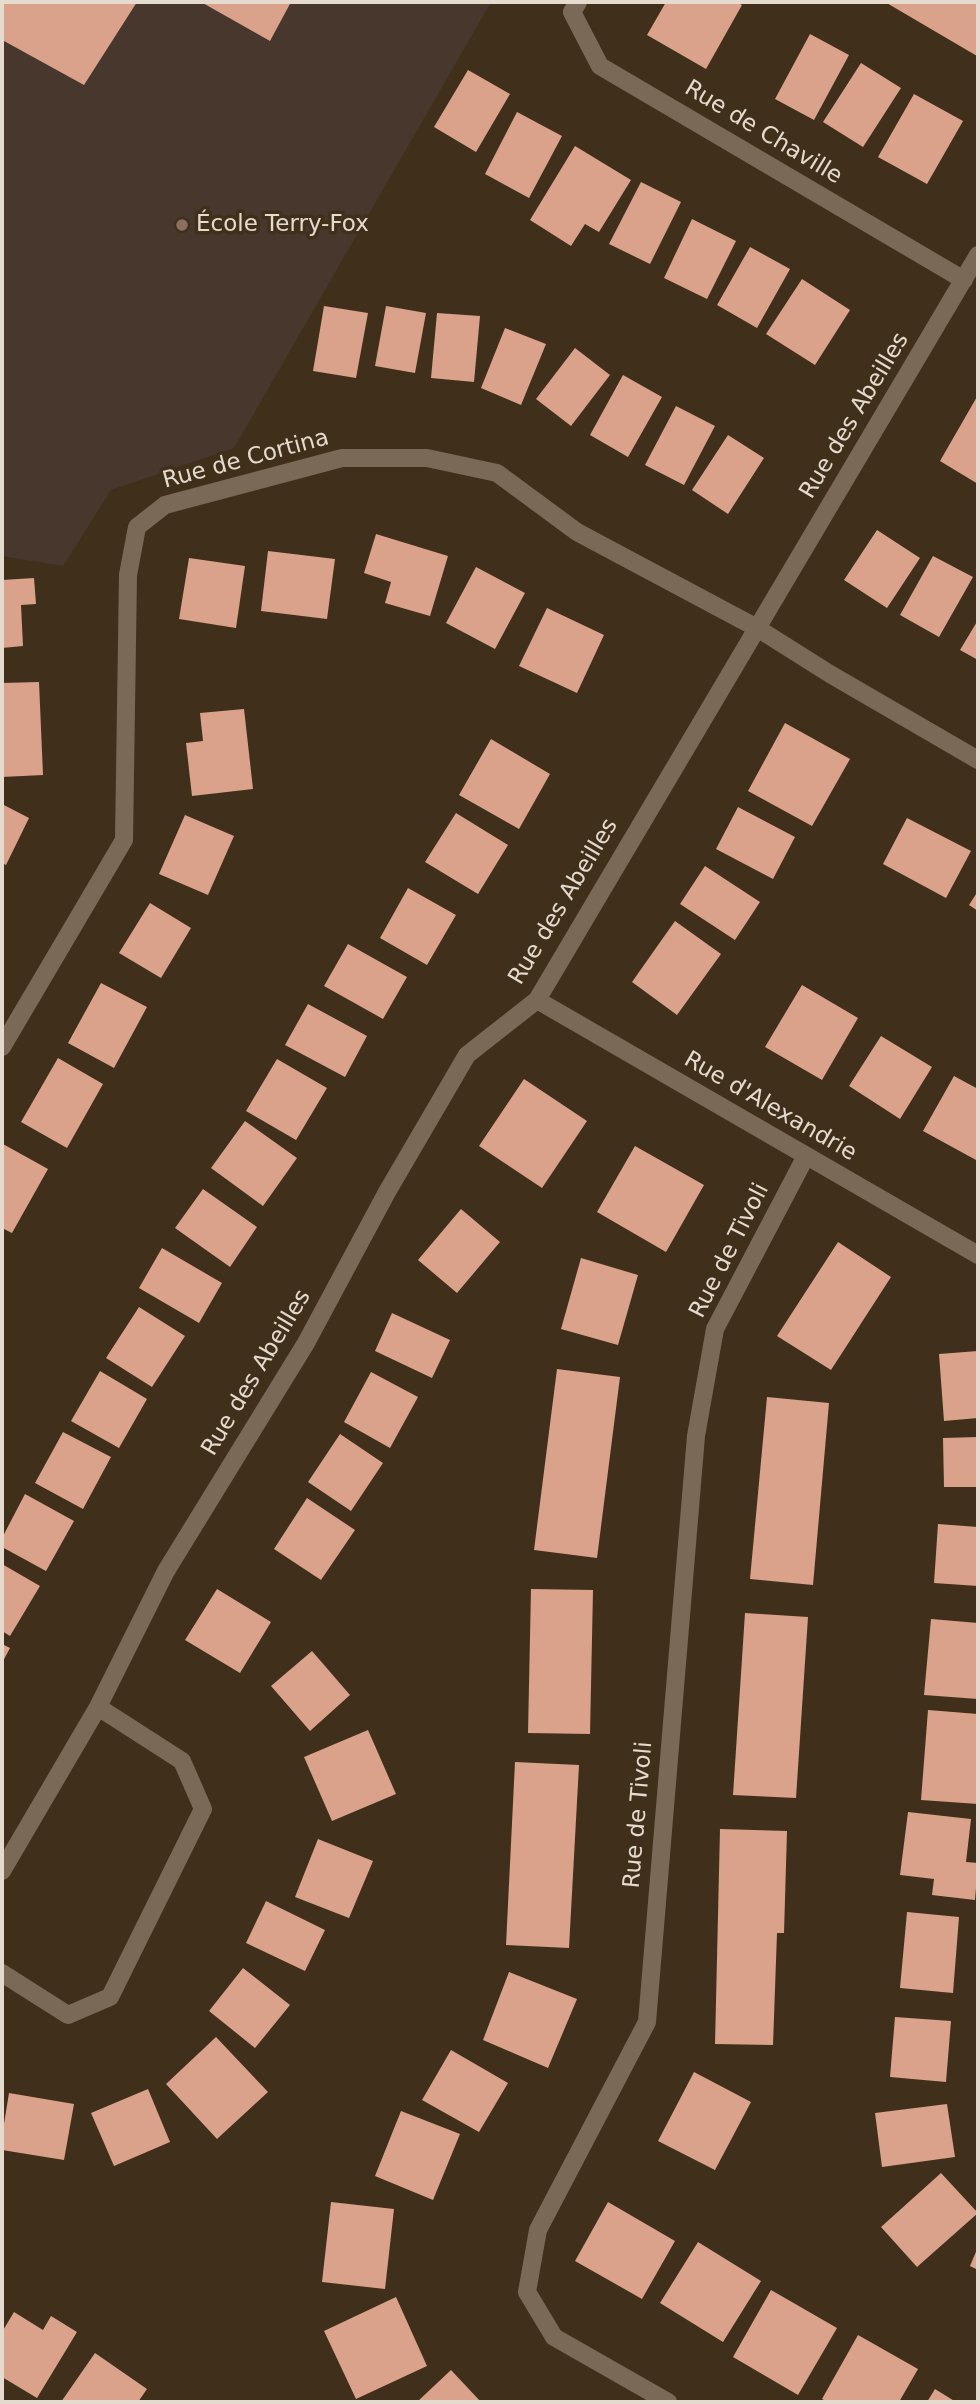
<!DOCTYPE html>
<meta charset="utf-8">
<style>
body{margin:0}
#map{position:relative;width:980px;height:2404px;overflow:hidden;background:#40301b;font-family:"DejaVu Sans",sans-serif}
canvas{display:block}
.frame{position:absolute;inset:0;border:4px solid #e5dace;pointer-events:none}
</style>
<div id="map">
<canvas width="980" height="2404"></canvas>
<div class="frame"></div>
</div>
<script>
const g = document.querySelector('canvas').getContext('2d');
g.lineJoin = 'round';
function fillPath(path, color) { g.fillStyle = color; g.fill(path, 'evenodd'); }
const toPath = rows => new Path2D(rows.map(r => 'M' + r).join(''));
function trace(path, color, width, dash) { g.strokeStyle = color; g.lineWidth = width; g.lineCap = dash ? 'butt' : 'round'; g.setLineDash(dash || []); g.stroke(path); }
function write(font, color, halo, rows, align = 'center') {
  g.font = font + ' "DejaVu Sans",sans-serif'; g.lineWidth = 7; g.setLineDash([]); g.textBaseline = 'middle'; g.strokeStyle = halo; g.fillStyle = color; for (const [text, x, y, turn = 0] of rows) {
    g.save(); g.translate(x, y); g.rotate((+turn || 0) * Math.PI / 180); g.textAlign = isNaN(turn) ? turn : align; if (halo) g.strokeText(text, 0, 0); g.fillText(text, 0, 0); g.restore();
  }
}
fillPath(toPath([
 [2,2,491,2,234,448,111,490,63,566,2,556]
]), '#47372c');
fillPath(toPath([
 [2,2,137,2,84,85,4,41,2,45],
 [201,2,291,2,270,41],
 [666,2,736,2,742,5,706,69,647,35],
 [885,2,978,2,978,54,977,56],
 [810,34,849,55,814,120,775,99],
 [861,63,901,88,863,147,823,122],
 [468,70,510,94,476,152,434,127],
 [914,94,963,121,927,184,878,157],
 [517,112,562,136,529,198,485,174],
 [575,146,631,180,599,232,585,224,571,246,530,220],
 [641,182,681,202,650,264,609,244],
 [692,219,736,241,707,299,664,278],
 [750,247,790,269,757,328,717,305],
 [802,279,850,310,815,365,766,334],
 [324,306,368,313,356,378,313,371],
 [386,306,426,313,415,373,375,366],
 [437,313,480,316,474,382,431,378],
 [505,328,546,344,521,405,481,388],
 [575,348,610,375,571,426,536,399],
 [623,375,662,397,628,457,590,435],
 [978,395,978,484,940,461],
 [676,406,715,426,684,485,645,465],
 [728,435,764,458,728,514,692,490],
 [877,530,920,558,887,608,844,580],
 [376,534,448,556,430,616,385,603,391,582,364,573],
 [268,551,335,559,327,619,261,611],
 [933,556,973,577,939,637,900,615],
 [189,558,245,566,236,628,179,619],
 [476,567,525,593,495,649,446,623],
 [34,578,36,604,21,605,23,646,2,648,2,580],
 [547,608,604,635,577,693,519,666],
 [978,620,978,660,960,650],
 [39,682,43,775,2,777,2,683],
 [244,709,253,789,192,796,186,743,203,741,200,713],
 [785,723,850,759,812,826,748,791],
 [491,739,550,774,519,829,459,795],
 [2,804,29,818,6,865,2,863],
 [738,807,795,837,773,879,716,849],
 [456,813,508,845,478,894,425,862],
 [185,815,234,836,208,895,159,874],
 [907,818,971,851,946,898,883,864],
 [705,866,760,902,735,940,680,904],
 [408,888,456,915,427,965,380,938],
 [978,891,978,911,969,905],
 [150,903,191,928,161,978,119,953],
 [675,921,721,954,677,1015,632,982],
 [348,944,407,977,383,1019,324,986],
 [101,983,147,1007,114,1068,68,1043],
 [802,985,858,1018,822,1080,765,1047],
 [308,1004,367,1036,345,1077,285,1045],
 [881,1036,932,1067,900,1119,849,1086],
 [58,1058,103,1084,67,1148,21,1122],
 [277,1059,327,1088,296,1140,246,1111],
 [954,1076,978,1089,978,1155,976,1160,923,1131],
 [524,1079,587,1121,542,1188,479,1146],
 [245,1121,297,1158,263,1206,211,1168],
 [3,1144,48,1169,12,1233,2,1228],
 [635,1146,704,1185,666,1252,597,1212],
 [203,1189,257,1227,230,1267,175,1228],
 [461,1209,500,1242,457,1293,418,1260],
 [838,1242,891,1277,831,1370,777,1336],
 [162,1248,222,1283,199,1323,139,1288],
 [581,1258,638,1275,618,1345,561,1329],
 [139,1307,185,1336,152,1387,106,1358],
 [392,1313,450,1340,432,1378,375,1351],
 [978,1351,978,1418,944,1421,939,1354],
 [557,1369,620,1377,597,1558,534,1550],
 [100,1371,147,1399,119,1448,71,1421],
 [371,1372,418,1397,390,1448,344,1422],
 [767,1397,829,1403,813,1585,750,1579],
 [63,1432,111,1457,83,1509,35,1483],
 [340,1434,383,1463,351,1511,308,1482],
 [978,1437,978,1487,944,1487,943,1438],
 [25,1494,74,1521,46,1571,2,1547,2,1538],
 [307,1498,355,1530,321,1580,274,1549],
 [938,1524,978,1527,978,1586,934,1583],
 [2,1564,40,1586,10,1636,2,1631],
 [217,1589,271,1622,240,1673,185,1640],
 [531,1589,593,1590,590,1734,528,1733],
 [745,1613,808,1617,796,1798,733,1795],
 [931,1619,978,1623,978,1699,924,1695],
 [2,1644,10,1648,2,1663],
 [312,1651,350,1695,310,1731,271,1686],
 [928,1710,978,1714,978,1804,921,1800],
 [368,1730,396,1794,332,1821,304,1757],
 [515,1762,579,1765,569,1948,506,1945],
 [908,1812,971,1819,966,1862,978,1863,975,1900,932,1895,934,1879,900,1875],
 [720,1829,787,1831,784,1933,777,1933,773,2045,715,2044],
 [318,1839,373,1861,349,1918,295,1897],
 [266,1901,325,1930,305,1971,246,1943],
 [907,1912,959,1917,953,1993,900,1988],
 [243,1968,290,2005,255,2048,209,2011],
 [509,1972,577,1999,548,2068,483,2040],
 [895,2017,951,2021,946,2082,890,2077],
 [216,2037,268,2092,217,2139,166,2084],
 [451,2050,508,2083,479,2132,422,2100],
 [694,2072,751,2102,715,2170,658,2141],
 [148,2089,170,2142,114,2166,91,2113],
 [9,2093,74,2104,64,2160,2,2150,2,2136],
 [947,2104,955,2157,882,2167,875,2113],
 [401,2111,460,2134,433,2200,375,2176],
 [941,2173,978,2213,917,2267,881,2227],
 [331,2202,394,2209,385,2289,322,2282],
 [608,2202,675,2241,642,2299,575,2261],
 [698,2242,761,2281,723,2342,660,2303],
 [978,2247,978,2270,970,2266],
 [771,2290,837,2328,798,2395,733,2357],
 [396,2297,427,2366,356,2399,324,2331],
 [14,2312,43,2330,51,2316,77,2332,37,2398,2,2377,2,2332],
 [858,2335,918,2369,899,2402,828,2402,822,2399],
 [95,2353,147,2389,138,2402,61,2402],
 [451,2370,481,2402,417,2402],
 [935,2389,956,2402,927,2402]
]), '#daa18b');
trace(toPath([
 [578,2,572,12,600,66,964,280],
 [537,1000,978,1255],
 [2,1047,124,840,128,575,137,527,165,505,342,458,427,458,497,473,577,532,757,628,830,674,978,760],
 [2,1871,98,1707,166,1571,306,1343,387,1192,467,1055,537,1000,978,255],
 [2,1973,68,2015,110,1997,203,1809,182,1761,98,1707],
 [668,2402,554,2337,527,2292,538,2230,647,2022,696,1436,715,1329,806,1156]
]), '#7b6958', 18);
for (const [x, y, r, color] of [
 [182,225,7,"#8d6e63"]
]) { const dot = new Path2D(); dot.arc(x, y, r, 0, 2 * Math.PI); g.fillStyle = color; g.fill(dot); trace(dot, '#40301b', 2.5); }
write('23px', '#e5dace', '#40301b', [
 ["Rue de Chaville",763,133,31],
 ["Rue des Abeilles",855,416,-59],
 ["Rue de Cortina",246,460,-15],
 ["Rue des Abeilles",564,902,-59],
 ["Rue d'Alexandrie",770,1107,30],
 ["Rue de Tivoli",730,1251,-63],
 ["Rue des Abeilles",257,1373,-59],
 ["Rue de Tivoli",639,1815,-85]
]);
write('23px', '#e5dace', '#40301b', [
 ["École Terry-Fox",196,225]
], 'left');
</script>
